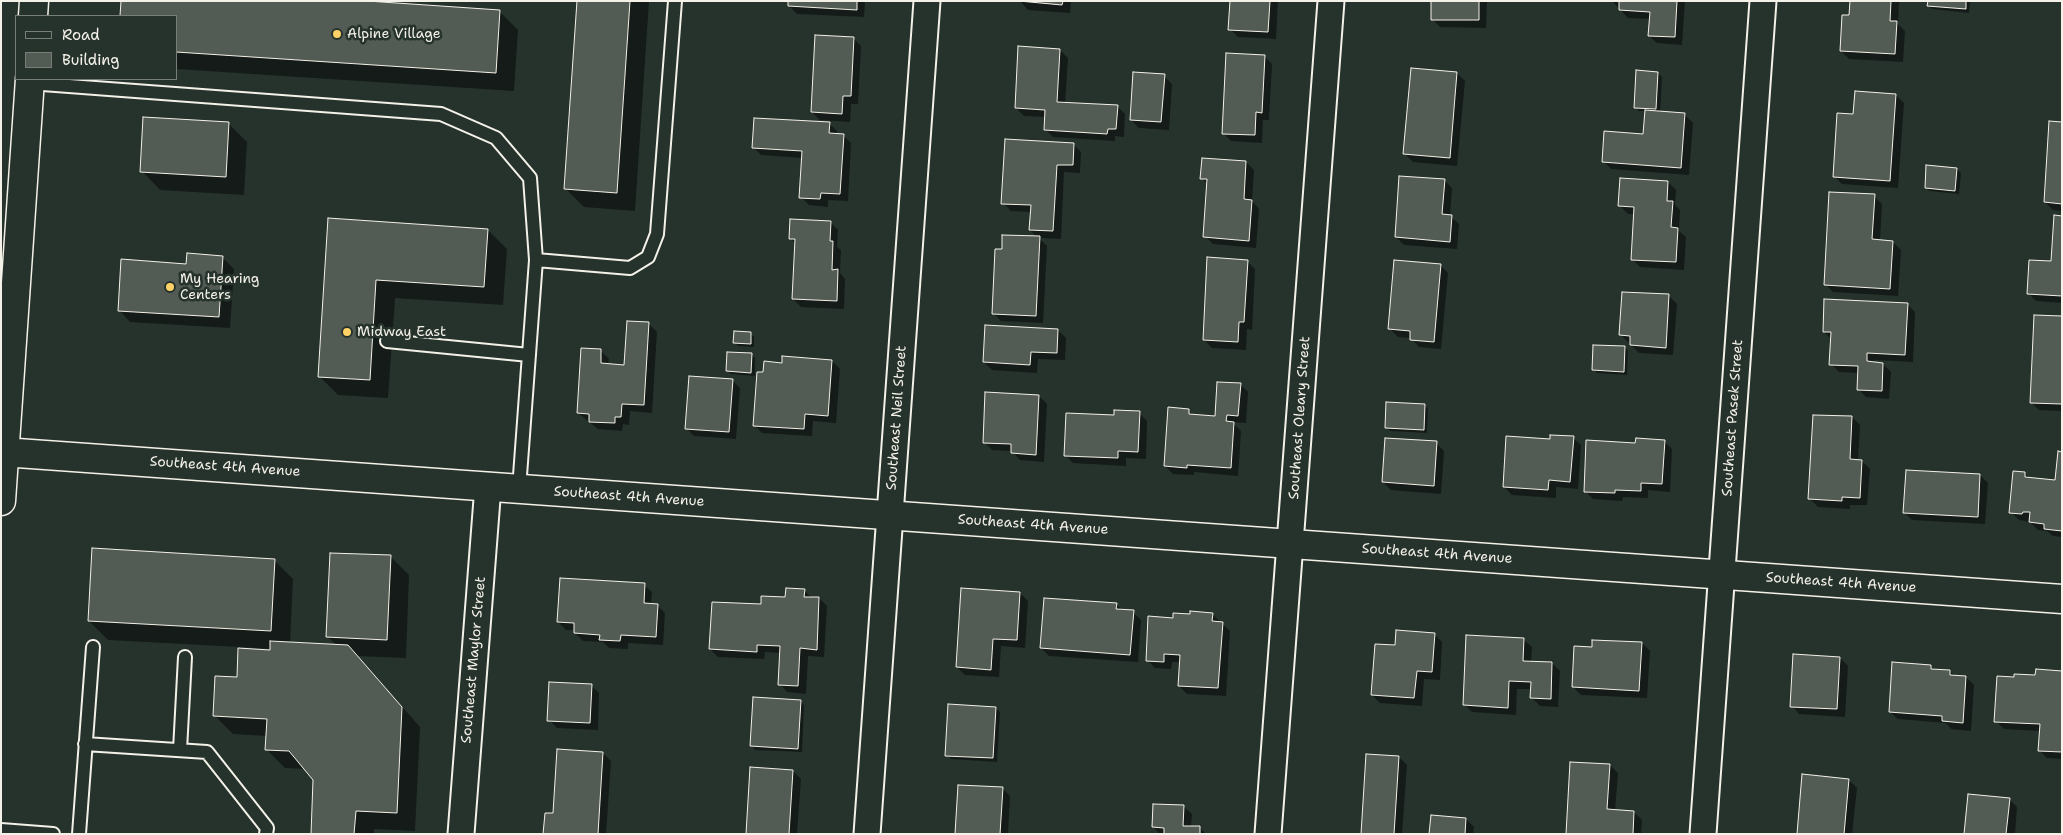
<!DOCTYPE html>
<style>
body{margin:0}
#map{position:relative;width:2063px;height:835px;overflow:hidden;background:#26332d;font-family:"Shantell Sans",sans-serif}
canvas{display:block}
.frame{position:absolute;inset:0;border:2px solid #f4f1e8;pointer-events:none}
.legend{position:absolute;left:15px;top:15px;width:162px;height:65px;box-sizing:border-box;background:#26332d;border:1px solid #787f78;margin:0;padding:6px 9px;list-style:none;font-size:15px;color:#f4f1e8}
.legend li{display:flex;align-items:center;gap:10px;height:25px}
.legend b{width:25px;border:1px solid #787f78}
</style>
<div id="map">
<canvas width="2063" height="835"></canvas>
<div class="frame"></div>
<ul class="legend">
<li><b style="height:6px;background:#26332d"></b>Road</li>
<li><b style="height:14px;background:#525c55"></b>Building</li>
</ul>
</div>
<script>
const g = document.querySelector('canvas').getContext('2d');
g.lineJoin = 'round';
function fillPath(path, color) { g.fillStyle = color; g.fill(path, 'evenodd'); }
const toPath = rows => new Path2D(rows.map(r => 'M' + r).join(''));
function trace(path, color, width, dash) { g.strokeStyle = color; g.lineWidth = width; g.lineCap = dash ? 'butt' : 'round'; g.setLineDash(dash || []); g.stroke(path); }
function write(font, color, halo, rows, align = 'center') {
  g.font = font + ' "Shantell Sans",sans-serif'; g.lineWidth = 5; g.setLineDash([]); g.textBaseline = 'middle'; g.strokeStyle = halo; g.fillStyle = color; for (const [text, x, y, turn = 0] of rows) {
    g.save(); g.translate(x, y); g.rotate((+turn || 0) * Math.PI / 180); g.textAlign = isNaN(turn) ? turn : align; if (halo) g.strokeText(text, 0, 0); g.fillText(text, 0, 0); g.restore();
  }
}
fillPath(toPath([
 [123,1,499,11,518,30,514,91,176,69,176,16,122,16],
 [578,1,649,1,635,211,584,207,565,188],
 [790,1,865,1,864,17,797,14,789,6],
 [1020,1,1071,1,1070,13,1028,10],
 [1231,1,1278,1,1276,39,1238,37,1230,29],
 [1432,1,1487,1,1486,28,1440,27,1432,19],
 [1612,1,1685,1,1682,45,1657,43,1649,36,1650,19,1628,18],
 [1851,1,1899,1,1898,24,1905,31,1903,62,1849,59,1841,51,1851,17],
 [1929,1,1970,1,1969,13,1932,9,1928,5],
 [853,38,861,46,858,104,851,104,850,122,820,120,812,112],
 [1060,50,1068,58,1065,103,1117,106,1125,114,1124,137,1115,136,1115,141,1053,137,1045,129,1046,117,1024,116,1016,108],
 [1264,56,1272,64,1269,120,1263,120,1262,143,1231,141,1223,133],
 [1457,73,1465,81,1457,166,1413,162,1405,154],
 [1658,73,1662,77,1660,113,1685,115,1693,123,1689,175,1611,169,1603,161,1644,136,1646,111,1639,111,1635,107],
 [1164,76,1172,84,1169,130,1139,128,1131,120],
 [1896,95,1904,103,1898,188,1842,184,1834,176,1855,116],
 [228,123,247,142,244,195,160,190,142,171],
 [829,123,837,131,837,135,843,135,851,143,848,201,828,200,828,207,809,205,801,197,803,158,761,155,753,147],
 [2062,123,2062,211,2053,210,2045,202],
 [1073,144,1081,152,1080,173,1064,172,1061,239,1039,238,1047,246,1043,323,1001,321,993,313,1003,251,1038,238,1030,230,1031,212,1011,211,1003,203],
 [1246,162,1254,170,1252,201,1259,209,1256,248,1213,244,1205,236,1208,185,1202,178],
 [1957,169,1961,173,1959,194,1930,191,1926,188],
 [1444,180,1452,188,1450,216,1459,224,1457,249,1404,245,1396,237],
 [1668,182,1676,190,1675,205,1680,210,1679,231,1686,237,1684,270,1640,267,1632,259,1635,214,1628,214,1620,206],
 [1874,196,1882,204,1880,241,1893,242,1901,250,1898,296,1833,292,1825,284],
 [2062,217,2062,303,2036,301,2028,293,2052,262],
 [329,219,488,230,507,249,503,305,395,298,388,398,338,395,319,376],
 [830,222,838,230,837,247,841,250,840,273,845,279,844,309,801,307,793,299,796,244,790,238],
 [222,257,234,269,230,328,130,322,119,310,187,265],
 [1247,261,1255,269,1252,330,1247,329,1246,350,1212,348,1204,340],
 [1440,265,1448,273,1441,349,1419,347,1411,338,1398,337,1390,329],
 [1669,296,1677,304,1673,355,1639,353,1621,335],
 [1907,304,1915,312,1913,362,1875,360,1874,363,1883,364,1891,372,1889,399,1866,397,1858,389,1859,373,1839,372,1831,364,1832,340,1824,332],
 [2062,317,2062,411,2039,410,2031,402],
 [649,324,657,332,652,413,630,411,629,425,623,424,622,431,598,429,578,413,601,351,609,359,608,365,625,366],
 [1058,330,1066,338,1065,360,1038,359,1037,373,992,370,984,362],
 [750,333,754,337,754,347,738,346,734,342],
 [1625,347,1628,351,1627,375,1597,373,1593,369],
 [752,355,755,358,755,376,731,374,728,371],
 [832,361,840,369,836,423,813,421,812,436,762,433,754,425,764,373,783,364],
 [732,380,740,388,736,439,694,436,686,428],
 [1240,384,1248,392,1246,423,1232,422,1241,431,1238,476,1194,472,1194,475,1173,474,1165,466,1188,410,1194,416,1216,417],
 [1039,396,1047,404,1044,462,1020,460,1012,451,992,450,984,442],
 [1425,405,1428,409,1427,433,1390,431,1386,427],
 [1139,413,1147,421,1146,459,1126,458,1126,466,1073,463,1065,455,1115,416],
 [1852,417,1860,425,1858,461,1862,461,1870,469,1867,505,1850,505,1850,509,1818,507,1810,499],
 [1573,438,1581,445,1578,489,1556,487,1556,498,1512,495,1504,487,1551,440],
 [1664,441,1672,449,1670,492,1648,490,1648,498,1623,497,1622,501,1593,499,1585,491,1637,444],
 [1436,443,1444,451,1441,494,1391,490,1383,482],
 [2062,453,2062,537,2053,536,2047,531,2038,530,2030,522,2019,520,2011,512,2025,473,2030,479,2056,481],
 [1980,475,1988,483,1985,524,1912,520,1905,513],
 [390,556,409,575,406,658,357,656,420,727,415,831,374,829,374,834,313,834,315,780,306,769,285,768,266,749,267,736,233,734,214,715,238,678,240,647,108,640,89,621,274,560,293,579,290,643,337,646,327,636],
 [241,647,271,649,271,652,241,650],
 [644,585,652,592,651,605,657,605,665,613,663,645,628,643,628,649,609,648,603,642,583,641,575,633,575,630,566,630,558,622],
 [804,590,812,598,819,598,827,606,824,657,808,656,806,694,787,692,780,684,781,653,765,652,764,659,718,657,710,649,762,606,787,599],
 [1020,593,1028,601,1025,648,1001,646,999,677,965,675,957,667],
 [1116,604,1123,611,1133,612,1141,620,1138,662,1049,656,1041,648],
 [1212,614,1230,631,1226,696,1187,694,1179,686,1180,662,1172,662,1171,669,1155,668,1147,660,1174,619,1192,615],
 [1434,634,1442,642,1440,680,1424,679,1422,706,1380,703,1372,695,1396,646],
 [1524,640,1532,647,1531,662,1552,663,1560,671,1558,707,1540,706,1532,698,1532,689,1517,689,1516,715,1472,712,1464,704],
 [1642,643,1650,651,1647,698,1581,695,1573,687,1593,648],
 [1840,658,1848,666,1845,717,1799,714,1792,706],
 [1930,666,1934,670,1950,671,1955,676,1966,677,1974,685,1971,731,1951,729,1946,723,1898,719,1890,712],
 [2062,672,2062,759,2047,758,2039,750,2041,731,2004,729,1996,721,2036,676],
 [591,685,599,693,598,730,557,728,549,720],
 [800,701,804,705,802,752,755,750,752,746],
 [996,708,1000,712,997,762,951,759,947,755],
 [603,753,611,761,606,834,545,834,554,815],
 [1399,757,1407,765,1402,834,1362,834],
 [1610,765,1618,773,1615,811,1634,812,1642,820,1641,834,1567,834],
 [793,771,801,779,797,834,747,834],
 [1849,780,1857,788,1852,834,1798,834],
 [1002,788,1010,796,1008,834,956,834],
 [2009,799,2017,807,2015,834,1965,834],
 [1184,807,1192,814,1191,827,1200,828,1206,834,1160,834,1153,827],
 [1466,819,1474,827,1473,834,1430,834]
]), '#0007');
const building = toPath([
 [121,1,367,1,500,10,496,73,176,52,176,16,120,16,121,1],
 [577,1,630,1,617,193,564,189,577,1],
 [788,1,857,1,857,10,788,6,788,1],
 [1019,1,1063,1,1062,5,1019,1],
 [1230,1,1270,1,1268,32,1228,30,1230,1],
 [1431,1,1479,1,1479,20,1431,20,1431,1],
 [1619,1,1677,1,1675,37,1648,36,1650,12,1619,10,1619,1],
 [1850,1,1891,1,1890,21,1897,21,1895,54,1840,51,1842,15,1849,15,1850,1],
 [1928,1,1966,1,1966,9,1927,6,1928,1],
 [815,35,854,37,851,96,843,96,842,114,811,112,815,35],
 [1018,46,1060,49,1057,102,1118,105,1116,129,1108,129,1107,134,1044,130,1045,110,1015,108,1018,46],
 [1226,53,1265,55,1262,113,1256,112,1255,135,1222,134,1226,53],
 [1411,68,1457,72,1450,158,1403,154,1411,68],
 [1636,70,1658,72,1656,109,1634,108,1636,70],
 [1133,72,1165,74,1161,122,1130,120,1133,72],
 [1855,91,1896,94,1890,181,1833,177,1837,113,1853,114,1855,91],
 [1645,110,1685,113,1681,168,1602,162,1604,131,1643,134,1645,110],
 [143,117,229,122,226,177,140,172,143,117],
 [754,118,830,122,829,133,844,134,840,194,821,193,820,199,799,198,802,151,752,148,754,118],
 [2049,121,2062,122,2062,204,2044,202,2049,121],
 [1005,139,1074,143,1073,165,1057,165,1053,231,1029,230,1031,205,1001,204,1005,139],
 [1202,158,1246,161,1244,199,1252,200,1249,241,1203,237,1207,179,1200,179,1202,158],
 [1926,165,1957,168,1955,191,1925,188,1926,165],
 [1399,176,1445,179,1442,214,1452,215,1450,242,1395,237,1399,176],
 [1620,178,1668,181,1667,201,1673,201,1671,227,1678,228,1676,262,1631,260,1634,207,1618,206,1620,178],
 [1829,192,1875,194,1872,239,1893,241,1890,289,1824,285,1829,192],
 [2054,215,2062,216,2062,296,2027,294,2029,260,2051,261,2054,215],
 [328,218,488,229,484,287,376,280,370,380,318,377,328,218],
 [790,219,831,221,830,241,833,241,832,270,838,269,837,301,792,299,795,239,789,239,790,219],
 [1002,235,1040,236,1036,316,992,314,995,249,1002,249,1002,235],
 [187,253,223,256,219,317,118,311,121,259,186,264,187,253],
 [1207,257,1248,260,1244,322,1239,322,1238,342,1203,340,1207,257],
 [1394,260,1441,264,1434,342,1410,340,1410,331,1388,329,1394,260],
 [1622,292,1669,294,1666,348,1630,345,1630,336,1619,335,1622,292],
 [1824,299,1908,303,1905,355,1867,353,1867,361,1883,363,1882,391,1857,390,1858,366,1829,365,1831,332,1823,332,1824,299],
 [2034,315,2062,316,2062,404,2030,403,2034,315],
 [627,321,649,322,644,405,622,404,621,417,615,417,615,423,589,422,589,414,577,413,581,348,601,349,601,363,624,365,627,321],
 [985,325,1058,329,1057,353,1031,352,1030,365,983,362,985,325],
 [734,331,751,332,751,344,733,343,734,331],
 [1593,345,1625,346,1624,372,1592,370,1593,345],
 [727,352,752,353,751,373,726,371,727,352],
 [782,356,832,360,828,416,805,414,804,429,753,426,757,372,763,372,764,361,782,363,782,356],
 [689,376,733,379,729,432,685,429,689,376],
 [1217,382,1241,383,1238,416,1227,415,1226,421,1234,422,1231,468,1187,465,1187,468,1164,466,1168,407,1189,409,1189,414,1215,416,1217,382],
 [985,392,1039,395,1036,455,1011,453,1011,444,983,443,985,392],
 [1386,402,1425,404,1424,430,1385,428,1386,402],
 [1114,410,1140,411,1138,452,1118,451,1118,458,1064,456,1066,413,1114,415,1114,410],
 [1813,415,1852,416,1850,459,1862,460,1860,498,1842,497,1842,501,1808,499,1813,415],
 [1550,435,1574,436,1570,482,1549,480,1548,490,1503,487,1506,436,1550,439,1550,435],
 [1385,438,1437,441,1434,486,1382,482,1385,438],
 [1636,438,1665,440,1662,484,1641,483,1641,491,1615,490,1615,493,1584,492,1586,440,1635,443,1636,438],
 [2058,451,2062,452,2062,531,2044,529,2044,524,2029,522,2030,512,2023,512,2022,514,2009,513,2013,471,2025,472,2025,477,2055,480,2058,451],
 [1906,470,1980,474,1978,517,1903,513,1906,470],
 [92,548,275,559,271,631,88,621,92,548],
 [330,553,391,555,387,640,326,637,330,553],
 [560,578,645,583,644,603,658,604,656,637,621,635,620,641,599,640,600,635,574,633,574,623,557,622,560,578],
 [786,588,805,589,804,597,819,597,817,650,800,648,798,686,778,685,780,646,757,645,757,652,709,649,712,602,761,604,761,596,785,597,786,588],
 [961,588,1020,592,1017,640,993,639,991,670,956,667,961,588],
 [1044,598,1117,603,1116,609,1134,610,1130,655,1040,648,1044,598],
 [1190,611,1213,613,1212,621,1223,622,1218,688,1178,686,1180,655,1164,654,1164,662,1146,661,1148,616,1173,618,1173,613,1190,614,1190,611],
 [1396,630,1435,633,1432,672,1417,671,1414,698,1371,695,1375,644,1395,645,1396,630],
 [1466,635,1524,638,1523,661,1552,662,1551,699,1530,698,1531,682,1509,681,1508,708,1463,705,1466,635],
 [1592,640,1642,642,1639,691,1572,687,1574,646,1592,647,1592,640],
 [270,641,348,645,402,707,397,813,356,811,354,834,311,834,313,780,289,751,265,750,267,719,213,716,215,676,237,677,238,648,270,650,270,641],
 [1793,654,1840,657,1837,709,1790,707,1793,654],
 [1892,662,1931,665,1931,669,1950,670,1950,675,1966,676,1963,723,1942,721,1942,716,1889,712,1892,662],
 [2036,669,2062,671,2062,752,2038,751,2040,724,1994,722,1997,676,2014,677,2014,674,2035,675,2036,669],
 [549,682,592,684,590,723,547,721,549,682],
 [753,697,801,700,798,749,750,746,753,697],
 [948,704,996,707,993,758,945,756,948,704],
 [557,749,603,752,598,834,543,834,545,813,553,813,557,749],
 [1366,754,1399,756,1394,834,1361,834,1366,754],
 [1570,762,1610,764,1607,809,1634,811,1633,834,1566,834,1570,762],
 [750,767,793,770,789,834,746,834,750,767],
 [1802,774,1849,779,1844,834,1797,834,1802,774],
 [958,785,1003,787,1000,834,955,834,958,785],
 [1968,794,2010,798,2006,834,1964,834,1968,794],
 [1153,804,1184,805,1183,826,1200,826,1200,834,1164,834,1164,828,1152,827,1153,804],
 [1431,815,1466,818,1465,834,1429,834,1431,815]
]);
fillPath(building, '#525c55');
trace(building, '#f4f1e8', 1);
const service = toPath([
 [29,83,441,114,496,138,530,178,536,260],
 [387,341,529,355],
 [519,489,536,260,630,268,648,257,657,234,675,1],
 [85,744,207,752,267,828,266,834],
 [180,750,185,657],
 [1,830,53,834],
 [79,834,93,647]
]);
const minor = toPath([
 [461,834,488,486],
 [867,834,927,1],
 [1268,834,1331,1],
 [1703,834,1763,1]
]);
const tertiary = toPath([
 [33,16,34,1],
 [3,452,2062,599],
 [1,501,30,79]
]);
trace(service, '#f4f1e8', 16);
trace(minor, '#f4f1e8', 29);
trace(tertiary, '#f4f1e8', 31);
trace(service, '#26332d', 12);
trace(minor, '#26332d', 25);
trace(tertiary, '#26332d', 28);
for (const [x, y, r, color] of [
 [337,34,5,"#ffd166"],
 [170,287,5,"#ffd166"],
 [347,332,5,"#ffd166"]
]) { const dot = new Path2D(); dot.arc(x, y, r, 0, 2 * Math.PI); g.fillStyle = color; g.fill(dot); trace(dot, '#26332d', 2); }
write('14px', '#f4f1e8', '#26332d', [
 ["Alpine Village",347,34],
 ["My Hearing",180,279],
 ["Centers",180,295],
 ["Midway East",357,332]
], 'left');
write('14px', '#f4f1e8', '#26332d', [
 ["Southeast Neil Street",897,418,-86],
 ["Southeast Oleary Street",1300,418,-86],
 ["Southeast Pasek Street",1733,418,-86],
 ["Southeast 4th Avenue",225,467,4],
 ["Southeast 4th Avenue",629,497,4],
 ["Southeast 4th Avenue",1033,525,4],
 ["Southeast 4th Avenue",1437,554,4],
 ["Southeast 4th Avenue",1841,583,4],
 ["Southeast Maylor Street",474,660,-85]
]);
</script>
